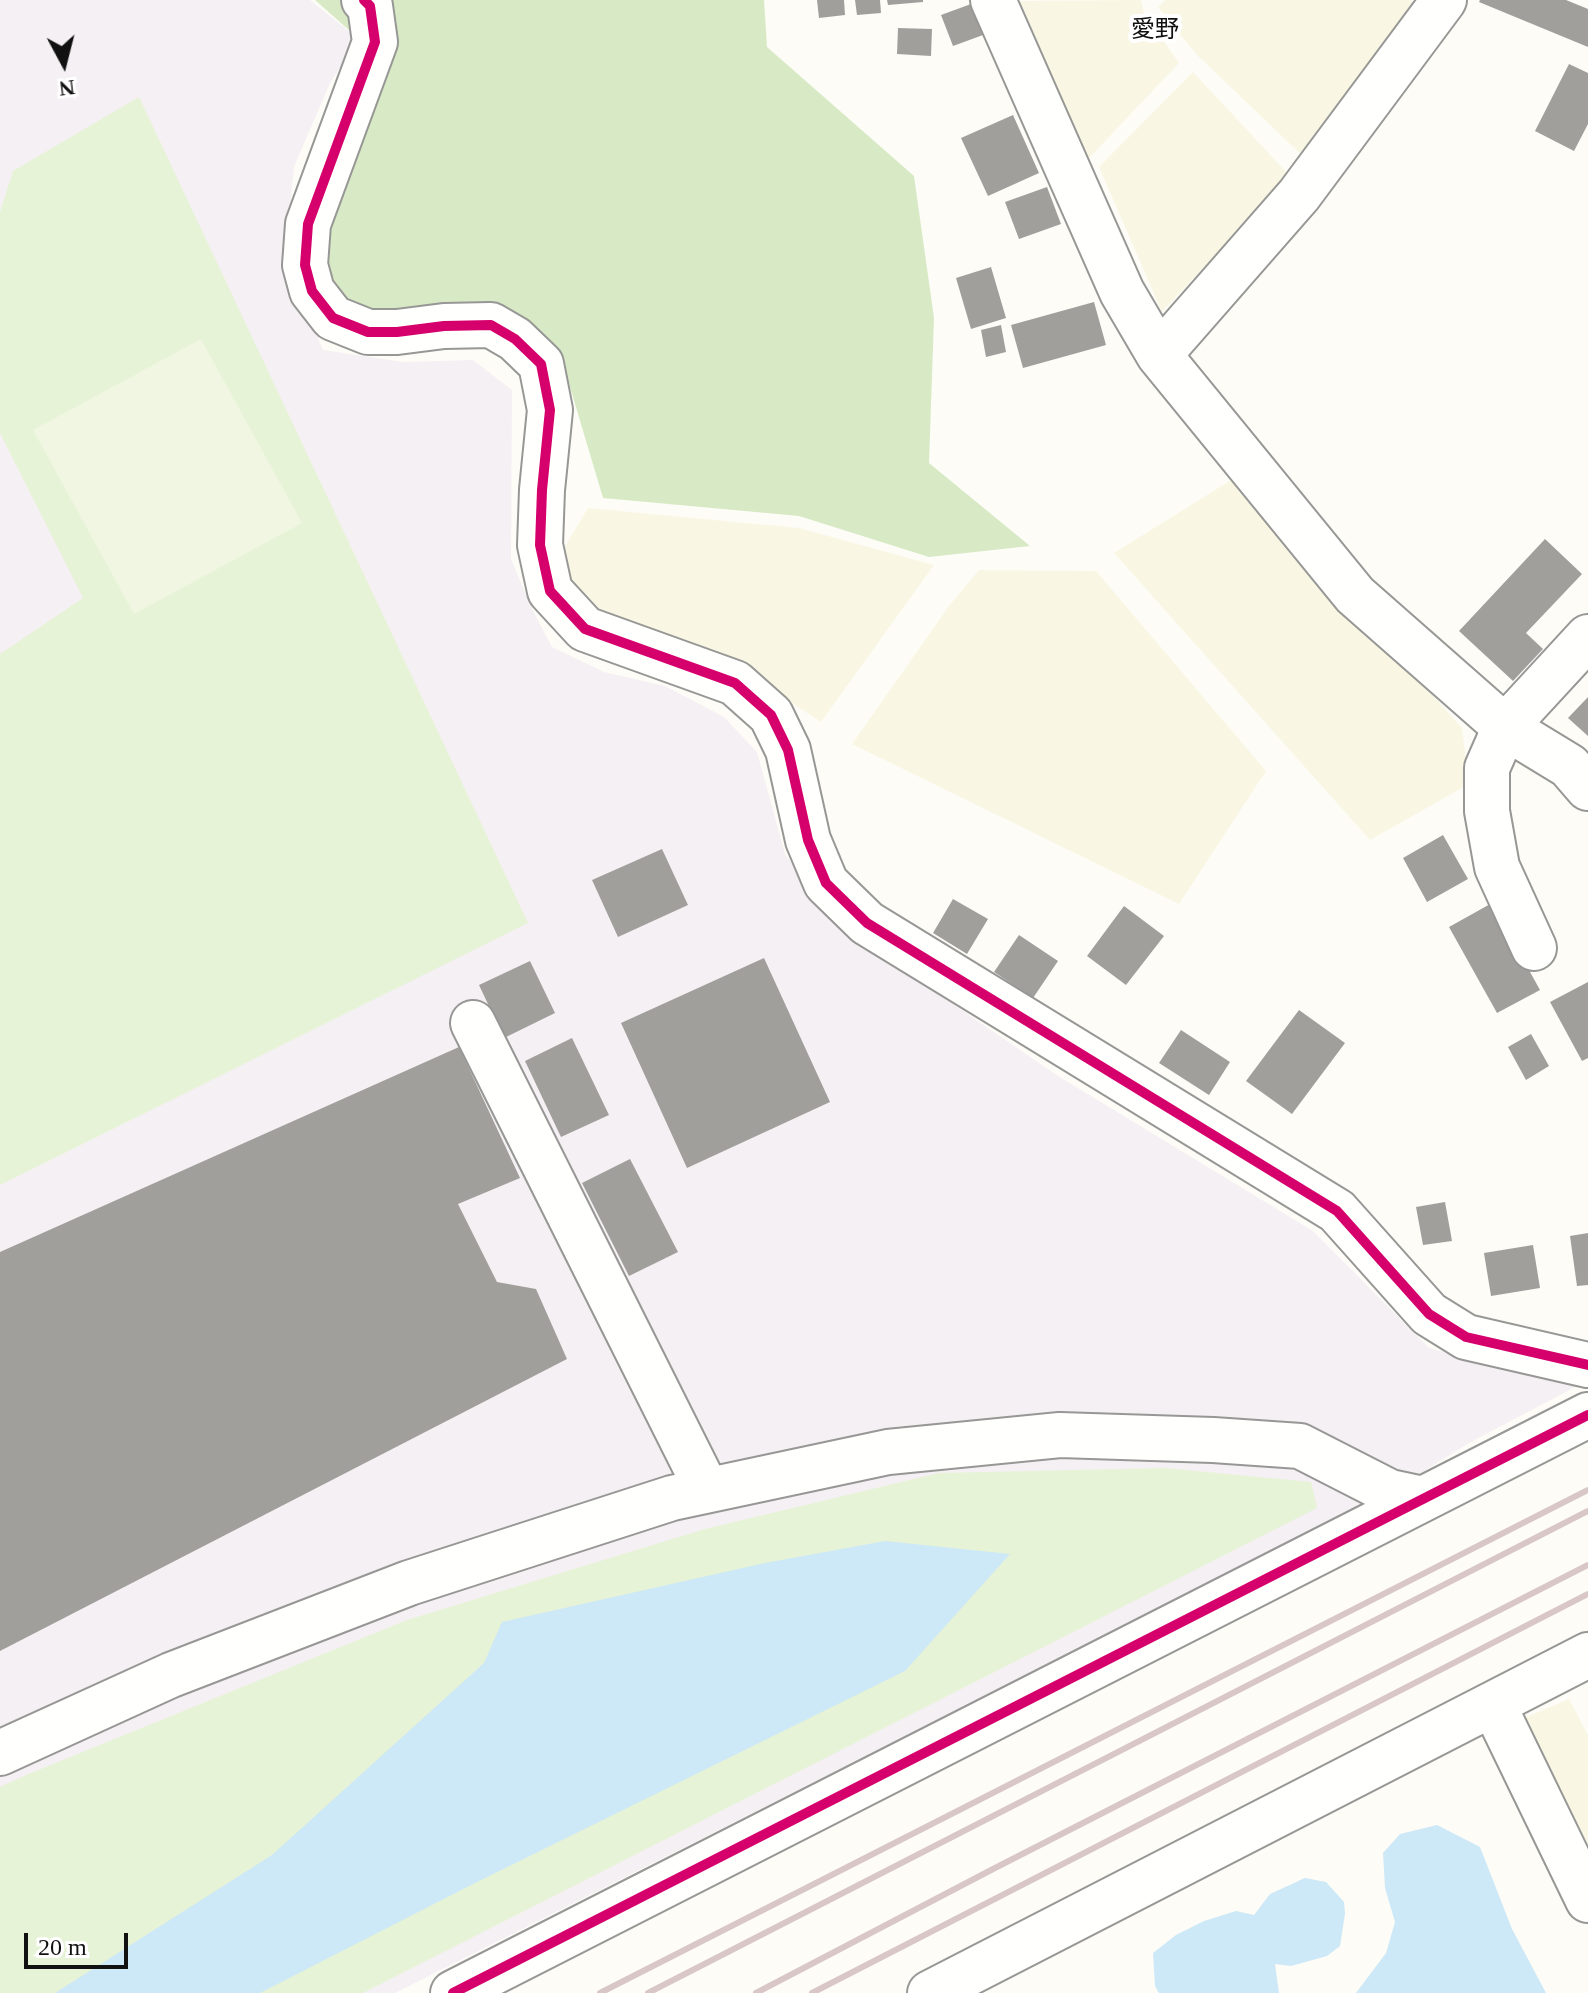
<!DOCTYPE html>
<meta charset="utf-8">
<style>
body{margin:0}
#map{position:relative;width:1588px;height:1993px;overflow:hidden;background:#fdfcf7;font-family:Georgia,serif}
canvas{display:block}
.north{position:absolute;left:24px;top:24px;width:80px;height:80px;-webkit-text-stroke:6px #fff;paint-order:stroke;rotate:173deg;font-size:22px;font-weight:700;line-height:32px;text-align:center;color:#111}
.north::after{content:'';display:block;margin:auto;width:28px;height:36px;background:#111;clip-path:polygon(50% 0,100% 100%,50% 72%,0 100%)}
.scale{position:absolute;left:24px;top:1933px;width:104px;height:36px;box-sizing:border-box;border:4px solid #111;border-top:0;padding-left:10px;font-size:24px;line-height:28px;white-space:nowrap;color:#111;-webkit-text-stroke:6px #fff;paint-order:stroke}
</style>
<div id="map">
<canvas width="1588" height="1993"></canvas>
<div class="north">N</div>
<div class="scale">20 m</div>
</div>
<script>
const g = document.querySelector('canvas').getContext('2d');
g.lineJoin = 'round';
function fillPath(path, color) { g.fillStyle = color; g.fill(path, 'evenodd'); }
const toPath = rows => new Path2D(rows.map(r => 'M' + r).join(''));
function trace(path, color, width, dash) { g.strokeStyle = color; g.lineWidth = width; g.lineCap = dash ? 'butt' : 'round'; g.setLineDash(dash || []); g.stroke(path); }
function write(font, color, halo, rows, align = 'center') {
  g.font = font + ' Georgia,"Noto Sans JP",serif'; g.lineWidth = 8; g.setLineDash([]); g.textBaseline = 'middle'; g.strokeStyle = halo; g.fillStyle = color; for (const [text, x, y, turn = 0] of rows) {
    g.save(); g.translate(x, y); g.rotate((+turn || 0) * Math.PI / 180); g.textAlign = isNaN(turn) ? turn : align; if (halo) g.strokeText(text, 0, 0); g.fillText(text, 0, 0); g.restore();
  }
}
fillPath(toPath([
 [0,0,310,0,359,39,330,83,294,167,285,262,323,350,403,362,473,360,512,390,511,559,532,609,552,647,604,672,665,686,724,717,757,752,785,854,835,923,1058,1076,1313,1231,1429,1348,1577,1386,1469,1443,1390,1492,395,1993,0,1993]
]), '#f5f0f3');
fillPath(toPath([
 [1141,0,1144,13,1179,63,1089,158,1017,1],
 [1165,0,1409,0,1435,12,1309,162,1197,55,1158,7],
 [1193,72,1289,175,1162,312,1099,167],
 [1236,477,1462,728,1469,784,1370,840,1114,553],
 [588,508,799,528,934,565,821,722,756,680,594,613,547,576],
 [979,570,1096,571,1266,771,1179,904,852,744,949,606],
 [1569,1699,1588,1735,1588,1868,1515,1722]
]), '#f9f7e4');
fillPath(toPath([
 [139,97,528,923,0,1185,0,654,83,598,0,433,0,212,13,171],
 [1165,1468,1311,1482,1317,1508,363,1993,0,1993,0,1787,26,1775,407,1620,705,1529,939,1473]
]), '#e7f3d7');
fillPath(toPath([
 [315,0,764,0,767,47,914,176,934,318,929,463,1030,546,929,557,799,516,603,498,559,350,368,332,305,265,359,39]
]), '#d8eac5');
fillPath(toPath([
 [201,339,302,523,134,614,33,430]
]), '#f0f6e1');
fillPath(toPath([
 [885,1541,1010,1554,905,1671,475,1883,260,1993,55,1993,272,1855,484,1663,502,1622,765,1563],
 [1437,1825,1480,1847,1512,1929,1546,1993,1356,1993,1386,1953,1395,1922,1385,1888,1383,1853,1400,1834],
 [1305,1878,1326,1882,1344,1902,1345,1914,1340,1946,1327,1956,1291,1966,1275,1964,1279,1993,1159,1993,1155,1986,1153,1953,1176,1935,1204,1921,1236,1911,1254,1915,1270,1894]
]), '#cde8f7');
fillPath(toPath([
 [817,0,844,0,845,15,819,18],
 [855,0,880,0,881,13,857,15],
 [887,0,923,0,923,2,888,5],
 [1480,0,1566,0,1588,9,1588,47,1479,2],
 [971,4,983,35,953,46,941,15],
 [898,28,932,29,931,56,897,54],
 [1569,64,1588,73,1588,124,1574,151,1535,131],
 [1013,115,1039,173,988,196,961,138],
 [1047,187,1061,224,1019,239,1005,202],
 [991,267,1006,318,971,329,956,278],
 [1094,302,1106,345,1023,368,1011,325],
 [1001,325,1006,352,986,357,981,330],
 [1545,539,1582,574,1526,633,1543,649,1513,681,1459,631],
 [1588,697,1588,736,1568,718],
 [1443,835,1468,879,1427,902,1403,858],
 [662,849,688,905,618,937,592,880],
 [953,899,988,919,967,954,933,933],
 [1492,903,1540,990,1497,1013,1449,927],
 [1124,906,1164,936,1126,985,1087,956],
 [1019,935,1058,961,1033,998,994,972],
 [764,958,830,1102,687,1168,621,1023],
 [530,961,555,1013,504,1038,479,985],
 [1588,982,1588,1058,1582,1061,1550,1002],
 [1299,1010,1345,1043,1292,1114,1246,1081],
 [1181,1030,1230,1062,1209,1095,1159,1063],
 [1531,1034,1549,1066,1526,1080,1508,1047],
 [572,1038,609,1115,561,1137,525,1061],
 [459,1047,520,1178,458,1204,497,1282,536,1289,567,1359,0,1651,0,1252],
 [630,1159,678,1252,629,1276,582,1183],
 [1445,1202,1452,1241,1423,1245,1416,1207],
 [1588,1233,1588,1285,1577,1286,1570,1236],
 [1533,1245,1540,1288,1491,1296,1484,1253]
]), '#a19f9c');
const minor = toPath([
 [364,0,370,6,375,42,308,224,305,265,312,291,333,318,368,332,397,332,444,326,491,325,515,339,541,364,550,410,542,490,540,545,550,591,585,629,735,683,771,715,788,750,808,840,826,883,867,923,1337,1211,1429,1314,1466,1337,1588,1365],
 [993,0,1122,292,1159,355,1355,595,1505,727,1569,766,1588,788],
 [1159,355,1299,195,1444,0],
 [1534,948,1497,867,1487,811,1487,768,1505,727,1588,637],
 [473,1023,707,1490],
 [1493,1704,1588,1900],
 [0,1753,171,1675,409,1583,672,1498,888,1452,1060,1435,1213,1440,1300,1446,1390,1492,1423,1499],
 [453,1993,1588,1415],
 [930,1993,1588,1655]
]);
trace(minor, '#979795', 48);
trace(minor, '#fffffe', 44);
trace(toPath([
 [600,1993,1588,1490],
 [648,1993,1588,1511],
 [756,1993,995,1868,1588,1565],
 [812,1993,1588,1594]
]), '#d9c6c7', 6);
trace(toPath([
 [364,0,370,6,375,42,308,224,305,265,312,291,333,318,368,332,397,332,444,326,491,325,515,339,541,364,550,410,542,490,540,545,550,591,585,629,735,683,771,715,788,750,808,840,826,883,867,923,1337,1211,1429,1314,1466,1337,1588,1365],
 [453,1993,1588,1415]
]), '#d6006c', 10);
write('24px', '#111', '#fff', [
 ["愛野",1155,28]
]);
</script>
